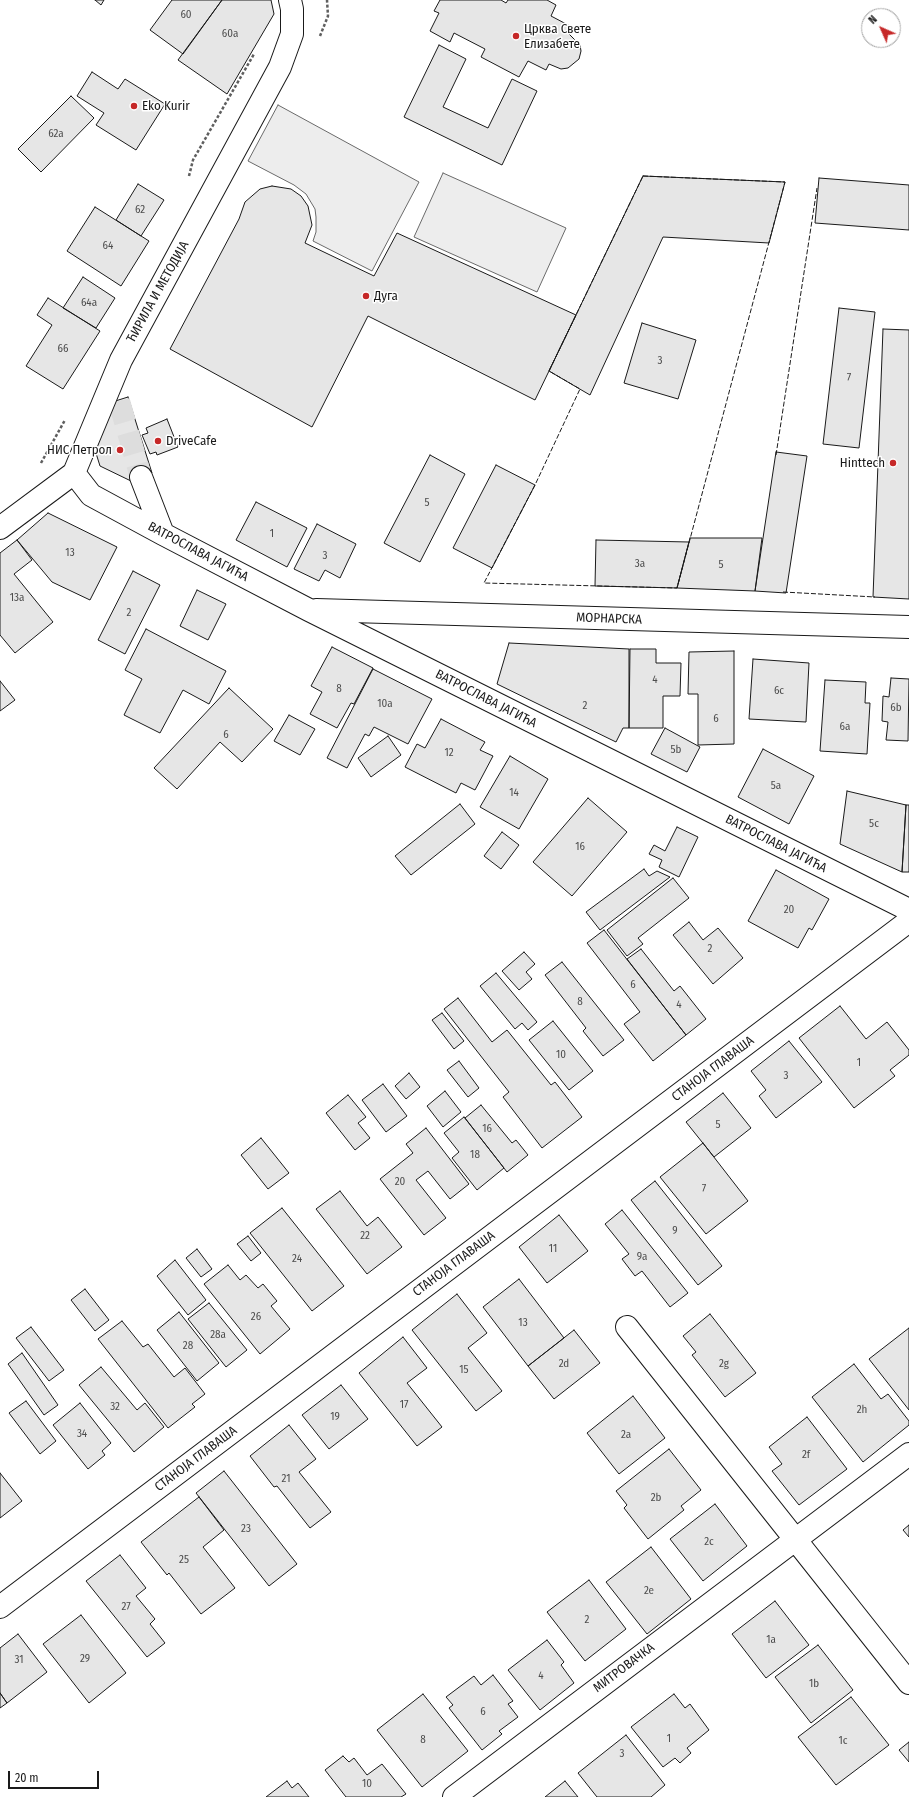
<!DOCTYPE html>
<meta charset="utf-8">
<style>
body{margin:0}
#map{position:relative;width:909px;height:1797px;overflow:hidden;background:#fff;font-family:"Fira Sans Condensed",sans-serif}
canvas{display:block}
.north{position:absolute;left:861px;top:8px;width:40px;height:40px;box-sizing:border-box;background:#fff;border:1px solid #a3a3a3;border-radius:50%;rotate:315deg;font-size:11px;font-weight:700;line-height:16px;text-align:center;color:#1a1a1a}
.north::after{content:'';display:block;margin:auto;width:14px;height:18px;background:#c62828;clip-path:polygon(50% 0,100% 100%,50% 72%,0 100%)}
.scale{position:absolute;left:8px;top:1771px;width:91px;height:18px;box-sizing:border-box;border:2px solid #1a1a1a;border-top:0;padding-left:5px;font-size:12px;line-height:14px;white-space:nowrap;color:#1a1a1a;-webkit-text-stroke:3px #fff;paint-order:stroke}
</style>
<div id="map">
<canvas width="909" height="1797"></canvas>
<div class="north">N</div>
<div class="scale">20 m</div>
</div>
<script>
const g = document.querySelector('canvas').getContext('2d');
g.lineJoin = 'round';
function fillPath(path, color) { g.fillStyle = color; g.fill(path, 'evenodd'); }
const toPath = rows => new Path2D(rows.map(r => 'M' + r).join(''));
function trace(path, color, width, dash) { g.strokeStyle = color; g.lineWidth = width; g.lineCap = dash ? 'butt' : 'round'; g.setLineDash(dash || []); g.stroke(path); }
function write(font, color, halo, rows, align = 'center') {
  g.font = font + ' "Fira Sans Condensed",sans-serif'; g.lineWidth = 3; g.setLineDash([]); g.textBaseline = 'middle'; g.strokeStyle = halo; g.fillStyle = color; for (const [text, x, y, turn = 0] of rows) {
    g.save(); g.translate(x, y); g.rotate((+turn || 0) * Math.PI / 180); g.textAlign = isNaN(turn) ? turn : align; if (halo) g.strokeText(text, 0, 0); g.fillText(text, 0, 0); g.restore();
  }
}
const built = toPath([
 [278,105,419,182,372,271,313,241,316,232,316,217,315,209,306,194,294,185,248,161,278,105],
 [443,173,566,228,537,292,414,237,443,173]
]);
fillPath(built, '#ededed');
trace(built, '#6a6a6a', 1);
const building = toPath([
 [95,0,104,0,101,5,95,0],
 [172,0,222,0,183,54,150,30,172,0],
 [222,0,271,0,274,14,227,94,178,60,222,0],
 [440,0,501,0,506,3,508,0,547,0,556,5,551,16,570,26,567,32,580,45,581,51,579,59,568,68,561,69,549,64,546,70,528,61,519,77,481,57,485,49,454,33,450,42,430,31,439,13,434,11,440,0],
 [439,45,466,59,443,107,488,128,512,79,537,91,502,165,404,117,439,45],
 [92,72,118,89,125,79,165,104,136,150,96,125,104,113,77,96,92,72],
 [71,96,94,118,41,172,18,149,71,96],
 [643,176,785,182,769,243,663,237,590,395,549,371,643,176],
 [819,178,909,185,909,230,815,223,819,178],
 [138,184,164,200,141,236,116,220,138,184],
 [272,186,291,189,301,196,308,206,312,225,305,243,374,276,397,233,576,315,535,400,368,316,312,427,170,349,239,219,245,202,260,189,272,186],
 [95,207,149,241,121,286,67,251,95,207],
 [83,277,115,298,96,328,63,308,83,277],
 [48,298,100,331,63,389,26,366,52,325,37,315,48,298],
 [839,308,875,312,859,448,823,444,839,308],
 [642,323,696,340,678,399,624,383,642,323],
 [883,329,909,330,909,599,873,597,883,329],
 [128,397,152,473,131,481,100,466,90,434,109,403,128,397],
 [167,419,178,447,157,455,156,452,150,454,142,435,148,433,146,428,167,419],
 [776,452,807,456,786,593,755,591,776,452],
 [430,455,465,474,420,562,384,543,430,455],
 [496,465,535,485,492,568,453,548,496,465],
 [256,502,307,528,287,567,236,540,256,502],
 [48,513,117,547,90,600,52,582,17,540,48,513],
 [317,524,356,544,340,578,325,570,319,581,294,569,317,524],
 [690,538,762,538,755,591,677,588,690,538],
 [17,540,32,560,14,574,53,622,15,653,0,635,0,553,17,540],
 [596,540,689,542,677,588,595,586,596,540],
 [133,571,160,585,125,654,98,640,133,571],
 [197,590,226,604,208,640,180,626,197,590],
 [146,629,226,671,209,704,183,690,160,733,124,715,142,679,125,670,146,629],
 [509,643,629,649,629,728,623,728,616,742,497,684,509,643],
 [332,647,373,668,354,704,351,703,337,728,310,714,322,692,311,686,332,647],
 [630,649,656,649,656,663,681,663,680,696,663,696,663,728,629,728,630,649],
 [734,651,734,744,698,745,698,694,688,694,689,652,734,651],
 [753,659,809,663,806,722,749,719,753,659],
 [373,669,432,699,408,744,374,727,369,736,365,734,347,768,327,758,373,669],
 [891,678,909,679,908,741,886,740,888,722,882,721,883,696,889,697,891,678],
 [825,680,866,682,865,703,870,703,867,754,820,751,825,680],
 [0,681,15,700,0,711,0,681],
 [229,688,273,729,242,762,220,742,177,789,154,768,229,688],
 [289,715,315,729,300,755,274,741,289,715],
 [441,719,485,742,480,750,493,756,475,790,461,783,456,793,405,767,417,744,425,748,441,719],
 [665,728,700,747,687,772,651,754,665,728],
 [388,736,401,755,371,777,358,758,388,736],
 [763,749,814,776,789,824,738,797,763,749],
 [510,756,548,779,519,829,480,807,510,756],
 [847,791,906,805,902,872,840,844,847,791],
 [588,798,627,832,572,896,533,862,588,798],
 [460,804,475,824,411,875,395,856,460,804],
 [906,805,909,805,909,872,902,872,906,805],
 [677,827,698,837,679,877,659,867,662,860,649,854,654,845,665,851,677,827],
 [502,832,519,845,501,869,484,856,502,832],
 [644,869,649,876,657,871,670,877,600,930,586,912,644,869],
 [776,870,829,899,812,930,809,928,798,948,748,921,776,870],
 [673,878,689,898,638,938,643,944,627,956,607,930,673,878],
 [689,922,703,940,718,928,743,958,713,984,673,935,689,922],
 [604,930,686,1035,653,1061,624,1024,640,1012,587,943,604,930],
 [641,949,674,991,680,986,706,1019,686,1035,627,959,641,949],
 [524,952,535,964,526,972,532,979,519,990,502,971,524,952],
 [562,962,624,1040,603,1056,583,1031,586,1028,545,975,562,962],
 [496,973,537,1022,528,1030,522,1023,515,1029,480,986,496,973],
 [458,998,492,1042,507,1030,551,1085,555,1082,582,1117,542,1148,503,1097,509,1092,444,1009,458,998],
 [840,1006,866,1039,887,1022,909,1050,909,1055,890,1070,895,1076,854,1108,799,1038,840,1006],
 [442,1013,464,1041,454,1049,432,1020,442,1013],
 [553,1021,593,1071,569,1090,529,1040,553,1021],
 [789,1041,822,1082,776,1118,759,1096,766,1090,751,1071,789,1041],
 [459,1061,479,1088,468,1097,447,1070,459,1061],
 [409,1073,420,1087,406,1099,395,1086,409,1073],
 [383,1084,407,1116,386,1132,362,1100,383,1084],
 [445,1091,461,1112,443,1127,427,1106,445,1091],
 [723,1093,751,1128,714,1157,686,1122,723,1093],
 [348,1095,366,1117,358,1123,370,1138,355,1150,326,1113,348,1095],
 [481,1105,512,1143,516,1140,528,1155,507,1172,465,1118,481,1105],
 [464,1117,504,1168,477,1190,452,1158,459,1152,444,1133,464,1117],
 [426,1128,469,1184,450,1199,428,1171,416,1180,446,1218,424,1235,380,1179,413,1153,406,1144,426,1128],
 [261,1138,289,1173,268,1189,241,1155,261,1138],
 [703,1143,748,1201,706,1234,660,1177,703,1143],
 [655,1181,722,1266,698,1285,631,1200,655,1181],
 [340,1191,367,1226,378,1217,402,1247,367,1274,316,1209,340,1191],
 [282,1208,344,1286,312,1311,250,1233,282,1208],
 [622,1210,688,1293,670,1307,642,1271,635,1276,622,1259,629,1254,605,1224,622,1210],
 [559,1215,588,1251,547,1283,519,1247,559,1215],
 [248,1236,261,1253,251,1261,237,1244,248,1236],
 [197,1249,212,1269,201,1277,186,1258,197,1249],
 [175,1260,206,1300,188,1315,157,1276,175,1260],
 [228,1265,240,1280,246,1275,258,1288,263,1284,277,1301,271,1306,290,1329,260,1354,204,1284,228,1265],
 [519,1279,564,1338,528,1366,483,1307,519,1279],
 [85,1289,109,1320,95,1331,71,1300,85,1289],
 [457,1294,487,1333,468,1348,502,1391,476,1411,412,1330,457,1294],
 [209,1303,247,1350,226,1367,188,1319,209,1303],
 [179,1312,219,1363,197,1381,157,1330,179,1312],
 [710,1314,756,1373,725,1397,692,1355,696,1352,683,1336,710,1314],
 [122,1321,143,1347,148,1344,174,1377,185,1368,205,1394,192,1404,195,1407,168,1428,98,1339,122,1321],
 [31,1327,64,1370,49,1381,16,1338,31,1327],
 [909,1328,909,1410,869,1359,909,1328],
 [574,1330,600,1363,554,1399,528,1366,574,1330],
 [403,1337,427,1368,407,1383,442,1427,417,1446,359,1373,403,1337],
 [22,1353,58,1405,44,1415,8,1364,22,1353],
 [854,1364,881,1399,888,1394,909,1421,909,1425,863,1462,812,1397,854,1364],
 [101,1367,137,1410,145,1403,164,1427,134,1452,79,1385,101,1367],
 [341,1385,368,1419,329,1449,302,1415,341,1385],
 [633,1396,665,1438,619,1474,587,1433,633,1396],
 [26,1401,56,1441,40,1454,9,1413,26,1401],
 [80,1403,111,1443,102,1451,105,1455,88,1469,53,1425,80,1403],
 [807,1417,847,1469,799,1505,772,1471,782,1464,769,1447,807,1417],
 [289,1425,316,1459,299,1472,331,1512,310,1528,277,1486,274,1487,250,1456,289,1425],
 [669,1449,701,1490,681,1506,684,1510,648,1539,624,1508,627,1505,616,1491,669,1449],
 [224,1471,297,1564,269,1586,196,1493,224,1471],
 [0,1473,22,1501,0,1518,0,1473],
 [199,1497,224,1530,203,1547,235,1588,201,1614,169,1573,167,1575,141,1542,199,1497],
 [715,1504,747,1546,703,1581,670,1539,715,1504],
 [909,1525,909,1537,903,1530,909,1525],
 [651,1547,691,1599,647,1634,606,1582,651,1547],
 [120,1555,146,1588,136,1596,155,1619,150,1624,165,1643,147,1657,86,1581,120,1555],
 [589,1580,626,1629,585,1661,547,1612,589,1580],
 [775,1601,809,1645,766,1678,732,1634,775,1601],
 [81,1615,126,1673,89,1703,43,1644,81,1615],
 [18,1634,47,1672,7,1703,0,1693,0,1648,18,1634],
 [547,1640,564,1662,561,1665,574,1683,540,1710,508,1670,547,1640],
 [818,1645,853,1690,811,1723,775,1677,818,1645],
 [493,1675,513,1701,508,1704,518,1717,499,1731,502,1734,482,1750,449,1708,453,1705,446,1697,474,1676,481,1685,493,1675],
 [0,1693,7,1703,0,1708,0,1693],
 [423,1694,468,1751,422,1787,377,1730,423,1694],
 [674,1694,685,1708,690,1704,709,1730,687,1748,691,1753,680,1763,675,1758,663,1767,631,1727,674,1694],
 [851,1697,889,1745,836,1785,798,1737,851,1697],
 [626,1735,665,1785,651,1797,597,1797,578,1773,626,1735],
 [909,1742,909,1762,899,1750,909,1742],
 [343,1756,349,1762,354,1758,367,1775,382,1764,406,1794,401,1797,346,1797,325,1770,343,1756],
 [287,1781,292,1788,298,1783,309,1797,266,1797,287,1781],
 [565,1781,578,1797,545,1797,565,1781]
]);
fillPath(building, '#e6e6e6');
trace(building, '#1a1a1a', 1);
trace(toPath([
 [119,401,141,477]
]), '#ddd', 22, [22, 11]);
const minor = toPath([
 [74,473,91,495,163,534,309,610,909,910],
 [141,477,163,534],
 [0,528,74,473,121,360,280,67,292,34,292,9,290,0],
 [316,610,909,627],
 [627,1327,909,1683],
 [0,1607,909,921],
 [454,1797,909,1454]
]);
trace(minor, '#1a1a1a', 24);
trace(toPath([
 [320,36,328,16,327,0],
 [189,176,193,160,254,54],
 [41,463,65,420]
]), '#5f5f5f', 2.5, [3, 2]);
trace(minor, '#fff', 22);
trace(toPath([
 [643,176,785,182,677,588,484,583,535,485,580,389,549,371,643,176],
 [776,455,817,188],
 [783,592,875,597]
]), '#1a1a1a', 1, [5, 2]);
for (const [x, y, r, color] of [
 [516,36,4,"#c62828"],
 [134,106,4,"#c62828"],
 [366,296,4,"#c62828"],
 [158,441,4,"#c62828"],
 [120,450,4,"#c62828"],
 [893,463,4,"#c62828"]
]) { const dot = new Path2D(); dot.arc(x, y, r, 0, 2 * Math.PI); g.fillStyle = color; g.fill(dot); trace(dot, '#fff', 1.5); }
write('11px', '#4d4d4d', null, [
 ["60",186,15],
 ["60a",230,34],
 ["62a",56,134],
 ["62",140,210],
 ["64",108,246],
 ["64a",89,303],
 ["66",63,349],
 ["3",660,361],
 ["7",849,378],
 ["5",427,503],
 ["1",272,534],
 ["13",70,553],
 ["3",325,556],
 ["3a",640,564],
 ["5",721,565],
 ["13a",17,598],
 ["2",129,613],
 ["4",655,680],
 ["8",339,689],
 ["6c",779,691],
 ["10a",385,704],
 ["2",585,706],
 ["6b",896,708],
 ["6",716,719],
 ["6a",845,727],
 ["6",226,735],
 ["5b",676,750],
 ["12",449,753],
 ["5a",776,786],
 ["14",514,793],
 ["5c",874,824],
 ["16",580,847],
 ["20",789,910],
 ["2",710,949],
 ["6",633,985],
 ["8",580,1002],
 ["4",679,1005],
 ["10",561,1055],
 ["1",859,1063],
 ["3",786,1076],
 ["5",718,1125],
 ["16",487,1129],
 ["18",475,1155],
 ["20",400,1182],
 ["7",704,1189],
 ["9",675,1231],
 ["22",365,1236],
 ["11",553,1249],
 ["9a",642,1257],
 ["24",297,1259],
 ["26",256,1317],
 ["13",523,1323],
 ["28a",218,1335],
 ["28",188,1346],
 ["2d",564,1364],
 ["2g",724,1364],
 ["15",464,1370],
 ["17",404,1405],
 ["32",115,1407],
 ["2h",862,1410],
 ["19",335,1417],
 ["34",82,1434],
 ["2a",626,1435],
 ["2f",806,1455],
 ["21",286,1479],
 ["2b",656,1498],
 ["23",246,1529],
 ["2c",709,1542],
 ["25",184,1560],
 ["2e",649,1591],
 ["27",126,1607],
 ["2",587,1620],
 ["1a",771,1640],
 ["29",85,1659],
 ["31",19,1660],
 ["4",541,1676],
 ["1b",814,1684],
 ["6",483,1712],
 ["1",669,1739],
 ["8",423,1740],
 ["1c",843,1741],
 ["3",622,1754],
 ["10",367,1784]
]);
write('13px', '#1a1a1a', '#fff', [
 ["Црква Свете",524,29],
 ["Елизабете",524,44],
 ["Eko Kurir",142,106],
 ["Дуга",374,296],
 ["DriveCafe",166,441],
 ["НИС Петрол",112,450,"right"],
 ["Hinttech",885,463,"right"]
], 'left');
write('13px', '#1a1a1a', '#fff', [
 ["ЋИРИЛА И МЕТОДИЈА",158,292,-61],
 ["ВАТРОСЛАВА ЈАГИЋА",198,552,28],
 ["МОРНАРСКА",609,619,2],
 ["ВАТРОСЛАВА ЈАГИЋА",486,699,27],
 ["ВАТРОСЛАВА ЈАГИЋА",776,844,27],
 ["СТАНОЈА ГЛАВАША",713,1069,-37],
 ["СТАНОЈА ГЛАВАША",454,1264,-37],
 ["СТАНОЈА ГЛАВАША",196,1459,-37],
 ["МИТРОВАЧКА",624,1668,-37]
]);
</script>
